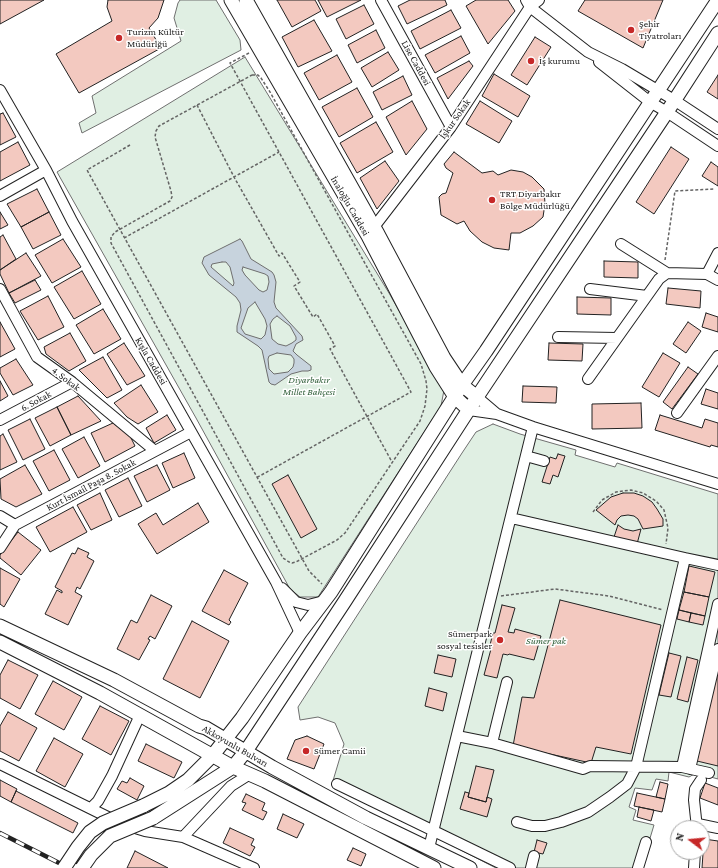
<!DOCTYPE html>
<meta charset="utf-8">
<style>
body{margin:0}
#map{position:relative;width:718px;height:868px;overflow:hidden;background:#fff;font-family:"Crimson Pro",serif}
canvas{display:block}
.north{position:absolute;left:670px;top:820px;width:40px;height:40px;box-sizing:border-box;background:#fff;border:1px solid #a7a7a7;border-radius:50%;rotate:286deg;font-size:11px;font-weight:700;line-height:16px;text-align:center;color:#222}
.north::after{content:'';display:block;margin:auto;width:14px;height:18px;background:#c62828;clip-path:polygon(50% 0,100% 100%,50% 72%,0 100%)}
</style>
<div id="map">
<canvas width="718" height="868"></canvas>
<div class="north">N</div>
</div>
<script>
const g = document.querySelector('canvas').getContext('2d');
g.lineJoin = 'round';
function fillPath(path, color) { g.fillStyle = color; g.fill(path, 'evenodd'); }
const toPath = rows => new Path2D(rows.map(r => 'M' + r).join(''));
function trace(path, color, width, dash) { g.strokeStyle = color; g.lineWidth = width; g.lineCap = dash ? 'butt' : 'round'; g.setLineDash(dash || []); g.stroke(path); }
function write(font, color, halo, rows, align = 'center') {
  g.font = font + ' "Crimson Pro",serif'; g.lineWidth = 3; g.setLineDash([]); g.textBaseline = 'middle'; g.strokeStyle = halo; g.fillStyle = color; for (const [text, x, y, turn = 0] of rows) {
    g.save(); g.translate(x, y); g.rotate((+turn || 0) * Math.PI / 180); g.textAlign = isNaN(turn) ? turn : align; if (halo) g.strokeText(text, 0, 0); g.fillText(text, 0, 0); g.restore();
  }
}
const green = toPath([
 [180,0,216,0,240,40,241,50,82,133,79,123,96,113,92,96,181,41,174,18,178,3,180,0],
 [245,57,389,293,444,390,441,406,318,597,300,597,290,589,196,418,57,172,245,57],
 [493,424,520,434,576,450,575,455,615,467,617,463,718,494,718,779,696,773,689,777,669,772,668,781,656,779,652,790,635,788,629,807,636,810,633,820,654,825,641,868,496,868,332,784,344,744,335,723,318,717,300,720,298,707,462,453,476,432,493,424]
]);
fillPath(green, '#e0efe3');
trace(green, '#6f6f6f', 1);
const water = toPath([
 [240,239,242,241,251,259,272,272,274,275,276,282,274,302,276,308,302,336,303,340,296,344,293,351,297,355,311,366,311,370,308,371,302,371,291,374,275,385,271,384,269,382,262,350,258,346,237,332,237,326,241,310,240,303,236,297,209,275,202,263,204,257,240,239],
 [222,262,226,262,230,267,234,283,233,286,211,267,212,264,222,262],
 [243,267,265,274,268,276,269,282,267,290,263,292,259,290,245,275,242,270,243,267],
 [255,302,265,319,267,326,265,335,261,339,245,334,241,328,248,308,255,302],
 [277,316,290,326,296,337,296,340,292,343,286,346,278,344,272,339,270,324,273,319,277,316],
 [277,353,291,355,294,359,294,363,293,367,288,372,274,374,269,369,268,359,269,356,277,353]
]);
fillPath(water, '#c7d3dd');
trace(water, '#6f6f6f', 1);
const building = toPath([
 [0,0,44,0,0,24,0,0],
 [108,0,164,0,158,18,149,28,161,48,79,93,56,54,112,21,107,7,108,0],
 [277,0,315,0,321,11,292,27,277,0],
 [318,0,361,0,327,17,318,0],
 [410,0,445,0,447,5,407,24,398,6,410,0],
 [476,0,508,0,515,11,488,44,466,6,476,0],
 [585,0,663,0,643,48,578,11,585,0],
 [364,5,374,24,346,39,336,19,364,5],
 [451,10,461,28,420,49,411,31,451,10],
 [314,20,332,51,298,67,282,37,314,20],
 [376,30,385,48,357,63,348,45,376,30],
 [461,36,470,53,435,73,425,55,461,36],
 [535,37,551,47,527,85,511,75,535,37],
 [388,52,399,70,372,87,361,68,388,52],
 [337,55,352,82,319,100,304,73,337,55],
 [469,61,473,66,448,99,437,78,469,61],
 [494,74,530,96,518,117,482,96,494,74],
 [718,75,718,99,707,92,718,75],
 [403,76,412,95,382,110,373,92,403,76],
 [357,88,373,117,339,137,322,107,357,88],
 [412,101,427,129,406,155,386,117,412,101],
 [480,101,512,121,499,143,466,124,480,101],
 [3,113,16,137,0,145,0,114,3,113],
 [376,122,393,152,357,173,340,143,376,122],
 [18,142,30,165,0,181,0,152,18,142],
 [671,147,689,159,654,214,636,202,671,147],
 [454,152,482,173,493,171,498,175,511,170,523,172,532,177,544,189,545,204,543,217,533,226,520,233,511,233,509,250,494,248,482,242,470,231,464,221,457,224,441,215,439,197,442,194,446,193,453,173,446,168,444,164,454,152],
 [385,161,399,181,377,209,360,178,385,161],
 [711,162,718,167,718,186,702,176,711,162],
 [37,189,49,212,21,227,7,204,37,189],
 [0,212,8,225,0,229,0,212],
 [49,212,61,235,33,249,21,227,49,212],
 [3,235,16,259,0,270,0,237,3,235],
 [63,239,81,267,52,283,35,255,63,239],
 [26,253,41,276,9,293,0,274,0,270,26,253],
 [604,261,638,262,638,278,604,277,604,261],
 [82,271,101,304,74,319,54,287,82,271],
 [35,280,41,290,15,303,9,293,35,280],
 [668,288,701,291,700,308,666,304,668,288],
 [48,296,64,327,38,340,20,311,48,296],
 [577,297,611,298,611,315,577,314,577,297],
 [103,309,121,339,94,354,76,325,103,309],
 [706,313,718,317,718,332,702,327,706,313],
 [0,322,15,349,0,357,0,322],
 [688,322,701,331,686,353,673,344,688,322],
 [70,333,86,361,69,371,46,354,44,347,70,333],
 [124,343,145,376,127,385,107,354,124,343],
 [549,343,583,344,582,361,548,360,549,343],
 [663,353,680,363,659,397,642,387,663,353],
 [103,357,122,390,107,398,79,370,103,357],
 [16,359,33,385,13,395,0,373,0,368,16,359],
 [688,367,698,374,672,409,663,402,688,367],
 [0,381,8,396,0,401,0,381],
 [141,385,158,412,138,424,127,417,114,403,141,385],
 [523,386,557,387,556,403,522,402,523,386],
 [706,389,718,393,718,409,701,404,706,389],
 [78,396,101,421,71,435,57,407,78,396],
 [641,403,642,428,592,429,592,404,641,403],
 [57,407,71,435,50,446,35,418,57,407],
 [167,415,176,430,154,443,146,428,167,415],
 [660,415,702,428,705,419,718,423,718,447,711,445,710,447,655,430,660,415],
 [30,419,45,449,23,460,8,430,30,419],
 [113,423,130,436,135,446,105,462,91,433,113,423],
 [3,434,17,462,0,470,0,436,3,434],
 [84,437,100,466,78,478,62,449,84,437],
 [54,450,70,480,49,491,33,461,54,450],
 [184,453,195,478,173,488,162,463,184,453],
 [558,454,565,456,558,477,553,475,550,484,542,482,550,457,556,459,558,454],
 [25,465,42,494,16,507,1,499,0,479,25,465],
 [157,465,170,490,147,502,134,476,157,465],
 [288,475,317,529,301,538,272,484,288,475],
 [128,478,142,506,119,517,105,490,128,478],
 [100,493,112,520,91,530,77,505,100,493],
 [623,493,634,493,643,496,652,502,657,509,663,519,663,526,643,529,638,519,634,516,628,515,621,516,617,520,615,525,596,510,611,497,623,493],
 [198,503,209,522,157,554,138,524,156,513,163,525,198,503],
 [73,507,87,532,50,552,36,527,73,507],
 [618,525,624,529,633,531,641,529,637,544,614,537,618,525],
 [18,532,41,550,21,575,0,558,0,555,18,532],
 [78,548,89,553,87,557,94,561,80,589,77,587,75,592,82,596,68,625,45,614,57,590,62,593,62,591,55,587,72,553,75,554,78,548],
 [689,566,715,572,709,597,684,592,689,566],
 [0,568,20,579,4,607,0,604,0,568],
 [224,570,248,583,229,620,231,622,229,625,202,611,224,570],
 [684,592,709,597,705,616,679,610,684,592],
 [151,595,172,606,155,639,150,636,148,639,150,640,139,660,117,649,131,620,137,623,151,595],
 [560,600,661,625,631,754,596,747,591,763,513,746,522,697,534,698,560,600],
 [502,605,515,608,508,632,514,633,515,629,541,636,534,660,509,654,508,655,503,654,497,678,484,675,491,649,489,649,493,633,495,633,502,605],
 [679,610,691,613,689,622,677,619,679,610],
 [691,613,705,616,703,625,689,622,691,613],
 [192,621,229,641,200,698,163,679,192,621],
 [669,653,681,656,671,697,659,695,669,653],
 [438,655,456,659,452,677,434,673,438,655],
 [687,657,698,660,688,702,677,699,687,657],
 [8,660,38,675,20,709,0,698,0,675,8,660],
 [718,666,718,766,697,761,718,666],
 [53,681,82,697,64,730,35,714,53,681],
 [429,688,447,693,443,711,425,706,429,688],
 [100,706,129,721,111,755,82,739,100,706],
 [8,712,37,728,19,761,0,751,0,726,8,712],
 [307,736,324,744,314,769,287,759,295,740,307,736],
 [54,738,83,754,65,787,36,771,54,738],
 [146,744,182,762,174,778,138,761,146,744],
 [476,766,494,770,486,802,468,797,476,766],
 [130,778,144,786,137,800,117,789,122,781,127,783,130,778],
 [0,780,17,789,11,802,0,796,0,780],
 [660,782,668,784,665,799,656,797,660,782],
 [705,783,718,788,718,805,700,798,705,783],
 [16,791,78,823,73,833,11,802,16,791],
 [465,792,469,793,468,797,486,802,487,797,492,799,487,817,460,809,465,792],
 [637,793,665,799,662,812,634,806,637,793],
 [246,794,265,803,262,810,267,812,263,820,242,810,246,803,242,802,246,794],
 [639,807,654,810,651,821,637,817,639,807],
 [283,814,304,824,297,838,277,829,283,814],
 [230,828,254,839,251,845,255,847,250,856,223,843,230,828],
 [704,839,718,841,718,868,702,868,704,839],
 [537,840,547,843,543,854,534,852,537,840],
 [353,848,366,854,361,866,347,860,353,848],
 [135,851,168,868,127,868,135,851]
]);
fillPath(building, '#f3c9c0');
trace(building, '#222', 1);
const minor = toPath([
 [381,0,451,127],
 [526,0,530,7,588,52,622,69,674,100,718,129],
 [599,62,650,102,667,112,718,146],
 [0,90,46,170,72,221,276,582,300,633],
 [0,196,46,170],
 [374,227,451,127,530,7,539,0],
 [621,244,667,273],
 [707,274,718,253],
 [0,289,37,357,72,382,155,451],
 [590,289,647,296],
 [558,337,617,338],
 [588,379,659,279,667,273,707,274,718,280],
 [477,397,497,414,533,427,718,484],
 [469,410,497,414],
 [677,413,718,356],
 [0,420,72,382],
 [526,456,544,461],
 [0,516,15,525],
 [511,518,685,558,718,565],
 [0,548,15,525,191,432],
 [282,588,296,602,308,605,324,601],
 [457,736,492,743,583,769,590,766,682,767,709,773],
 [492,743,507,682],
 [0,764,122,824,145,831,183,837,254,868],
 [682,767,718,604],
 [690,769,718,649],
 [337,784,510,868],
 [91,808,98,801,112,776,140,715],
 [517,822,532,826,545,826,561,822,588,812,610,797,627,784,636,767,685,558],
 [698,824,718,828],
 [697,828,694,800,695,789,701,780],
 [183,837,231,786,250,774],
 [429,848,533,427],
 [531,868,534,856],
 [638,868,646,842],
 [694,868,695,852]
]);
const major = toPath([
 [231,0,368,236,436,367,455,397,469,410],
 [246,0,378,234,444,358,462,385,477,397],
 [0,626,114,680,199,726,206,728,272,767,366,818,470,868],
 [0,642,100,693,233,767,265,781,434,868],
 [143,806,169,793,188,780,213,755,242,718,300,633,331,592,462,385,486,351,718,0],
 [153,818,233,767,246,751,345,601,477,397,667,112,718,33]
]);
trace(minor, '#222', 12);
trace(major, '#222', 15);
trace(toPath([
 [249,53,230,63,411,392,256,478],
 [252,75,258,75,261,78,270,92,372,276,421,364,426,381,427,389,425,406,420,421,345,533,337,540,296,562,292,563,289,562,283,558,111,243,111,237,115,232,170,201,172,197,171,191,155,137,156,131,159,126,252,75],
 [197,105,234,177,279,256,282,253,300,282,294,286,313,317,317,314,335,346,330,349,392,462],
 [130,145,87,170,309,571,322,584],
 [124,238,279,152],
 [665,260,675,191,714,189],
 [593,512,602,500,616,492,631,490,643,493,656,501,664,510,668,528,666,544],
 [501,596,555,589,609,596,663,610]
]), '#646464', 1.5, [3, 2]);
trace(minor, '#fff', 10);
trace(major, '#fff', 13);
const rail = toPath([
 [0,833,69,868]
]);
trace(rail, '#222', 4.5);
trace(rail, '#fff', 3, [9]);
const majorBridge = toPath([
 [64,868,78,847,90,832,103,823,143,806],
 [82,868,91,855,110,836,153,818]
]);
trace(majorBridge, '#222', 15, []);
trace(majorBridge, '#fff', 13);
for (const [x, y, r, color] of [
 [631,30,4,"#c62828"],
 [119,38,4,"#c62828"],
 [531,61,4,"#c62828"],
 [492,200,4,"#c62828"],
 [500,640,4,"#c62828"],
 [306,751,4,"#c62828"]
]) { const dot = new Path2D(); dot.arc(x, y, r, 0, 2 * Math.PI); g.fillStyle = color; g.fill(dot); trace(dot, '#fff', 1.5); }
write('10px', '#222', '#fff', [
 ["Şehir",639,24],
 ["Tiyatroları",639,36],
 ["Turizm Kültür",127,32],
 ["Müdürlğü",127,44],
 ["İş kurumu",539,61],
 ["TRT Diyarbakır",500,194],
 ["Bölge Müdürlüğü",500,206],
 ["Sümerpark",492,634,"right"],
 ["sosyal tesisler",492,646,"right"],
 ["Sümer Camii",314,751]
], 'left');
write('10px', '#222', '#fff', [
 ["Lise Caddesi",416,63,61],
 ["İşkur Sokak",455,119,-55],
 ["İnaloğlu Caddesi",350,206,60],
 ["Kışla Caddesi",151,361,60],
 ["4. Sokak",66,379,37],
 ["6. Sokak",36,401,-28],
 ["Kurt İsmail Paşa 8. Sokak",91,485,-28],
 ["Akkoyunlu Bulvarı",235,746,30]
]);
write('italic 10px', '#2f5e38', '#fff', [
 ["Diyarbakır",309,380],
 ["Millet Bahçesi",309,392],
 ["Sümer pak",546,641]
]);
</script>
